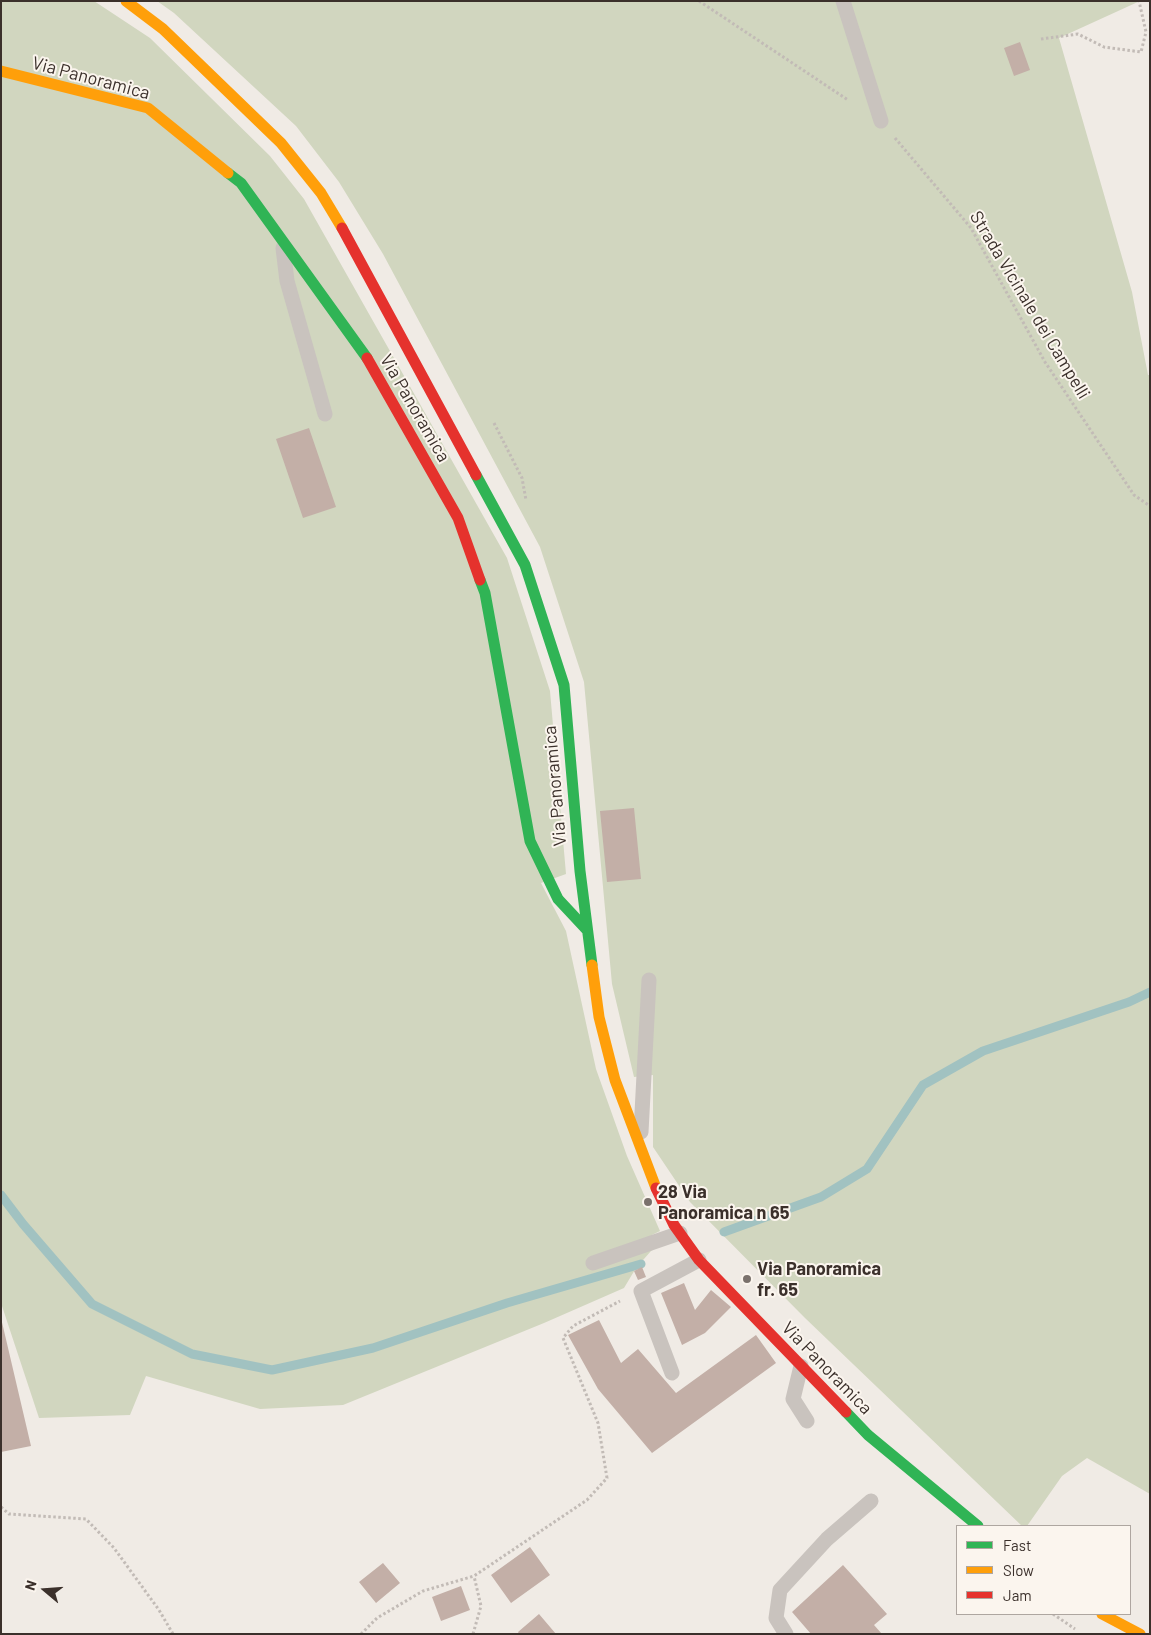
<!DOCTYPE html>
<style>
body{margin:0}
#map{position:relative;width:1151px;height:1635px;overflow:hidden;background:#f0ebe5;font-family:Barlow,sans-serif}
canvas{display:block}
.frame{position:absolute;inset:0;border:2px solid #3b302b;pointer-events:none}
.legend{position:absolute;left:956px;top:1525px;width:175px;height:90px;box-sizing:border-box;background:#fbf5ee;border:1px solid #aea6a0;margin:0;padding:6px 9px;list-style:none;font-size:15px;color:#3b302b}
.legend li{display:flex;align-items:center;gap:10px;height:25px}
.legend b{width:25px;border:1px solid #aea6a0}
.north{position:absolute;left:20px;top:1565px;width:50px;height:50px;-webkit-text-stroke:4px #fbf5ee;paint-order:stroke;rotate:288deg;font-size:14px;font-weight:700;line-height:20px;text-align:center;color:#3b302b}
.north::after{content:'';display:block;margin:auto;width:18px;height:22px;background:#3b302b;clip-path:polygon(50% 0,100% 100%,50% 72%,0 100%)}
</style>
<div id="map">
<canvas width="1151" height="1635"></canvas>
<div class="frame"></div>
<ul class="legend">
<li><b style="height:6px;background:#30b455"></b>Fast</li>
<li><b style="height:6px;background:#ff9f0a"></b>Slow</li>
<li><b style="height:6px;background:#e5322d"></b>Jam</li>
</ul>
<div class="north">N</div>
</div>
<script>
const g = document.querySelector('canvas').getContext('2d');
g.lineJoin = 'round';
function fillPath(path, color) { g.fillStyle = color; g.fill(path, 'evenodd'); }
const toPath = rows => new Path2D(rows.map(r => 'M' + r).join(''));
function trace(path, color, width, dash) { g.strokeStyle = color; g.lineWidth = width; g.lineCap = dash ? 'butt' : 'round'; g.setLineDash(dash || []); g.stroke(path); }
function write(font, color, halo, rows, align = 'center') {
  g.font = font + ' Barlow,sans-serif'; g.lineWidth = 4; g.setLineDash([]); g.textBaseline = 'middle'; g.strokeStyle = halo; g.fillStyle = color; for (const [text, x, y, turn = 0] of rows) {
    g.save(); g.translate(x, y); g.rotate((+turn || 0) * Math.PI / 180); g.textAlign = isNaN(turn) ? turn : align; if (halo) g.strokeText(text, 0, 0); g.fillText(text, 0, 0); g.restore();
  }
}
fillPath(toPath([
 [1,1,94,1,150,38,270,156,304,199,507,558,550,691,566,874,541,883,566,931,596,1069,627,1156,660,1231,652,1235,658,1247,651,1251,636,1268,624,1288,544,1323,343,1405,260,1409,146,1376,130,1415,39,1418,1,1303],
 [157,1,1140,1,1059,38,1132,292,1148,375,1150,375,1150,1494,1087,1458,1062,1476,1027,1526,1022,1526,805,1318,690,1202,653,1147,653,1075,634,1077,612,984,584,682,540,547,383,254,339,182,296,126,174,13]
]), '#d1d6bf');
trace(toPath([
 [1,1195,23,1224,92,1304,192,1354,272,1370,373,1348,507,1303,641,1264],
 [724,1232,821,1197,867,1169,923,1085,983,1051,1129,1002,1150,992]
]), '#a1c2c1', 9);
fillPath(toPath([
 [1020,42,1030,70,1014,76,1004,48],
 [309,428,336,507,303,518,276,439],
 [634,808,641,879,607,882,600,811],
 [642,1267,646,1277,638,1280,634,1271],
 [684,1283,695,1310,711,1290,731,1307,705,1333,682,1345,661,1293],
 [1,1318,31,1446,1,1452],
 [599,1320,621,1363,638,1349,676,1393,756,1335,776,1363,652,1453,598,1389,568,1335],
 [530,1547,550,1575,511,1603,491,1575],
 [383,1563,400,1583,376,1603,359,1582],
 [843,1565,887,1614,874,1625,882,1634,811,1634,792,1612],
 [461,1586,470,1610,441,1621,432,1597],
 [539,1614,556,1634,519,1634,518,1632]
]), '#c3afa7');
trace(toPath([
 [699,1,848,100],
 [1041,39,1078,34,1104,47,1141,52,1146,32,1139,1],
 [895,138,971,228,1045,362,1134,495,1150,506],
 [494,423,522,478,526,500],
 [1,1507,9,1514,86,1519,114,1548,159,1610,173,1634],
 [1053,1614,1075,1629],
 [361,1634,377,1618,423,1591,474,1576,587,1500,607,1478,598,1423,563,1338,573,1326,620,1301],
 [473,1634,481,1606,474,1576]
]), '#c2bbb6', 3, [2.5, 2.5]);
trace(toPath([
 [843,1,881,121],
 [283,248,287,281,325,414],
 [641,1132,649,980],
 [593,1263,680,1233],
 [801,1366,793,1399,807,1421],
 [672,1373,641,1291,699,1260],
 [786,1634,776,1618,780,1590,827,1539,871,1501]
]), '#c9c3be', 15);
trace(toPath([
 [228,173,241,183,367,358],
 [476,475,525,565,564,685,580,871,592,965],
 [480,580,485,593,530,841,558,899,586,929],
 [846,1412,868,1435,978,1526]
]), '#30b455', 11);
trace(toPath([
 [126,1,163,29,281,143,321,193,342,228],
 [1,71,148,108,228,173],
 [592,965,599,1017,615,1080,656,1188],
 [1102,1614,1140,1634]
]), '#ff9f0a', 11);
trace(toPath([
 [342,228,476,475],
 [367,358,458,518,480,580],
 [656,1188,674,1225,699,1260,846,1412]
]), '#e5322d', 11);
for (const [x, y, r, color] of [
 [648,1202,5,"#7a716c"],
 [747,1279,5,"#7a716c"]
]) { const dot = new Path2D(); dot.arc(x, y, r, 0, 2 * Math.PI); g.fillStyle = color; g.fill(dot); trace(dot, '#fbf5ee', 2); }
write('18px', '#3b302b', '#fbf5ee', [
 ["Via Panoramica",91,78,15],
 ["Strada Vicinale dei Campelli",1030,305,59],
 ["Via Panoramica",415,408,60],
 ["Via Panoramica",555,786,-95],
 ["Via Panoramica",827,1368,46]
]);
write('bold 18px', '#3b302b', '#fbf5ee', [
 ["28 Via",658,1192],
 ["Panoramica n 65",658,1213],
 ["Via Panoramica",757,1269],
 ["fr. 65",757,1290]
], 'left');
</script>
